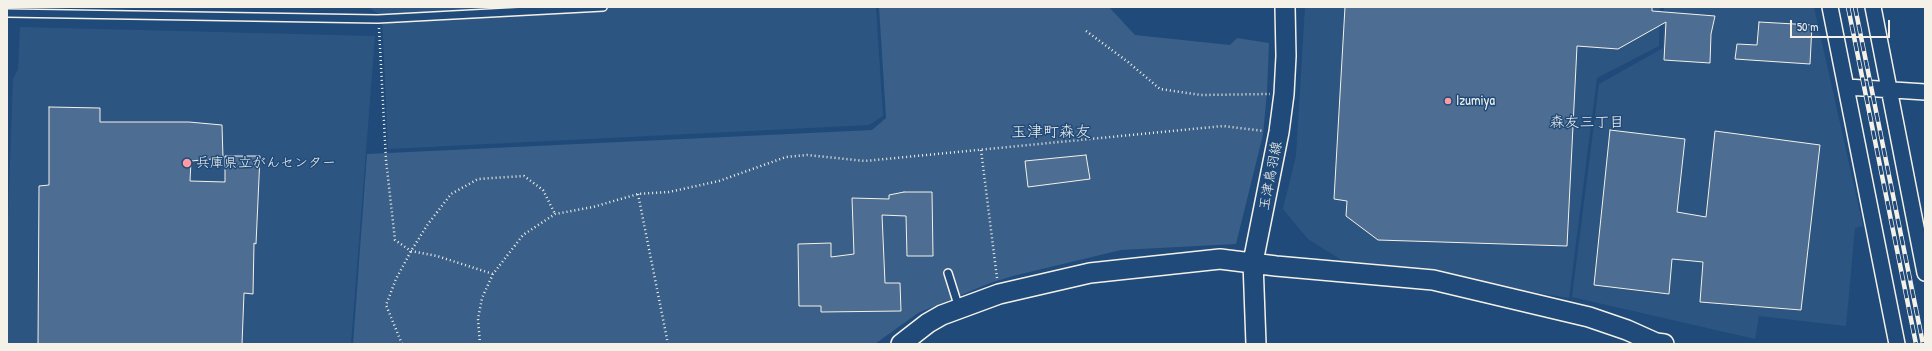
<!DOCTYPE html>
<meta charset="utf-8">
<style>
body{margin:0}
#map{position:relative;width:1932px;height:351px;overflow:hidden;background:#1f4a7a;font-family:"Patrick Hand",sans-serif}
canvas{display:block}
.frame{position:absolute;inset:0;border:8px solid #f4f1e8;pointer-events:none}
.scale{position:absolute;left:1790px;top:20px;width:100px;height:18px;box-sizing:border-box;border:2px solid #f4f1e8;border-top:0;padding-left:5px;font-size:12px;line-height:14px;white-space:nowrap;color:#f4f1e8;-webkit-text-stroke:3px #1f4a7a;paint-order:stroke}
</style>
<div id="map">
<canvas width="1932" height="351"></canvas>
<div class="frame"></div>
<div class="scale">50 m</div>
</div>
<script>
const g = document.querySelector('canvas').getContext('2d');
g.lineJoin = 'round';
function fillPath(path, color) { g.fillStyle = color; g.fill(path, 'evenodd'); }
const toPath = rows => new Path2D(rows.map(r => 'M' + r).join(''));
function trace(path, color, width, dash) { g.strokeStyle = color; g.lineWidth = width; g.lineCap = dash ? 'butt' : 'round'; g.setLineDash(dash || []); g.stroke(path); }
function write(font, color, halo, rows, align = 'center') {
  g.font = font + ' "Patrick Hand","Klee One",sans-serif'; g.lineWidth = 3; g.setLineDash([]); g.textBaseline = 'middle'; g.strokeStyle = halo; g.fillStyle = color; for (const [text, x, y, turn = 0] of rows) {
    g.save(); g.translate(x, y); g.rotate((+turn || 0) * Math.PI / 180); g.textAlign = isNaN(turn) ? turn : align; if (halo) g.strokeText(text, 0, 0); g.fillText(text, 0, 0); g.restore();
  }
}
fillPath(toPath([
 [370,7,876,7,883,116,869,125,388,149,382,17,371,9],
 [1305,7,1660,7,1659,46,1597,78,1569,298,1467,281,1435,269,1343,261,1308,239,1283,209,1296,156],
 [1664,7,1814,7,1863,226,1855,228,1846,326,1759,316,1755,339,1572,297,1599,84,1663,48],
 [20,27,375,36,351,344,7,344,7,247,13,79,18,69]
]), '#2d5581');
fillPath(toPath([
 [879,7,1109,7,1135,35,1230,45,1237,38,1269,43,1267,92,1263,135,1236,244,1121,250,1013,276,990,283,918,313,875,344,353,344,367,154,872,130,886,118]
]), '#3a5f88');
const building = toPath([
 [1345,7,1652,7,1652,11,1715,16,1711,34,1710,63,1664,60,1666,22,1618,49,1577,46,1567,246,1378,240,1346,216,1347,201,1334,199,1345,7],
 [1759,22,1812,25,1810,64,1735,59,1737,44,1757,45,1759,22],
 [49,107,100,108,100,122,189,122,222,125,223,158,191,161,190,181,225,182,225,156,260,156,256,244,254,243,253,294,244,293,242,344,38,344,39,186,49,185,49,107],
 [1610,130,1685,139,1677,212,1706,217,1715,131,1820,145,1801,310,1700,302,1703,262,1672,259,1669,294,1594,285,1610,130],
 [1086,155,1090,179,1028,187,1025,161,1086,155],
 [904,192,932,192,933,256,907,256,906,216,882,215,885,283,900,283,901,311,821,312,821,306,799,306,798,244,831,243,831,257,854,254,852,198,889,199,889,195,904,192]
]);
fillPath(building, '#4d6e92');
trace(building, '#f4f1e8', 1);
const service = toPath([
 [7,13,378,19,603,7],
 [948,273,959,308]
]);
const minor = toPath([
 [1830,7,1897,344],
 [1873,7,1925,273],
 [1847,87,1925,92]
]);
const tertiary = toPath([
 [901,344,928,323,942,315,999,294,1090,273,1220,259,1276,266,1433,280,1589,317,1627,330,1656,343,1664,344],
 [1256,344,1253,262,1279,132,1284,94,1286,56,1285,7]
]);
trace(service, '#f4f1e8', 10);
trace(minor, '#f4f1e8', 18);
trace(tertiary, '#f4f1e8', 22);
trace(toPath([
 [379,28,386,160,395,240,411,251,437,256,493,274],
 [1086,31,1128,62,1160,89,1201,95,1270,94],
 [981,150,997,278],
 [638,194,668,344],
 [402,344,386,305,396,279,411,251,428,224,451,194,478,179,524,176,543,190,555,214],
 [480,344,478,319,482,298,493,274,523,235,555,214,593,207,638,194,669,192,719,181,786,157,807,155,865,161,1223,126,1264,131]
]), '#f4f1e8', 2.5, [1, 3]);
trace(service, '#1f4a7a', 7);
trace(minor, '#1f4a7a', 15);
trace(tertiary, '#1f4a7a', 19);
const rail = toPath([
 [1848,7,1916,344],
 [1855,7,1923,344]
]);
trace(rail, '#f4f1e8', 4.5);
trace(rail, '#1f4a7a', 3, [9]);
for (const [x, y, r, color] of [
 [1448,101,4,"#ff9aa2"],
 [187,163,5,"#ff9aa2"]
]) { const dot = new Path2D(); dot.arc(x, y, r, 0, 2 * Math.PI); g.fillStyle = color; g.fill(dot); trace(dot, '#1f4a7a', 1.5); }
write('14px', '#f4f1e8', '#1f4a7a', [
 ["Izumiya",1456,101],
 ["兵庫県立がんセンター",196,163]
], 'left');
write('14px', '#f4f1e8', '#1f4a7a', [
 ["玉津鳥羽線",1271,176,-79]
]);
write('15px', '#f4f1e8', '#1f4a7a', [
 ["森友三丁目",1587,123]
]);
write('16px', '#f4f1e8', '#1f4a7a', [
 ["玉津町森友",1051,133]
]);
</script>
